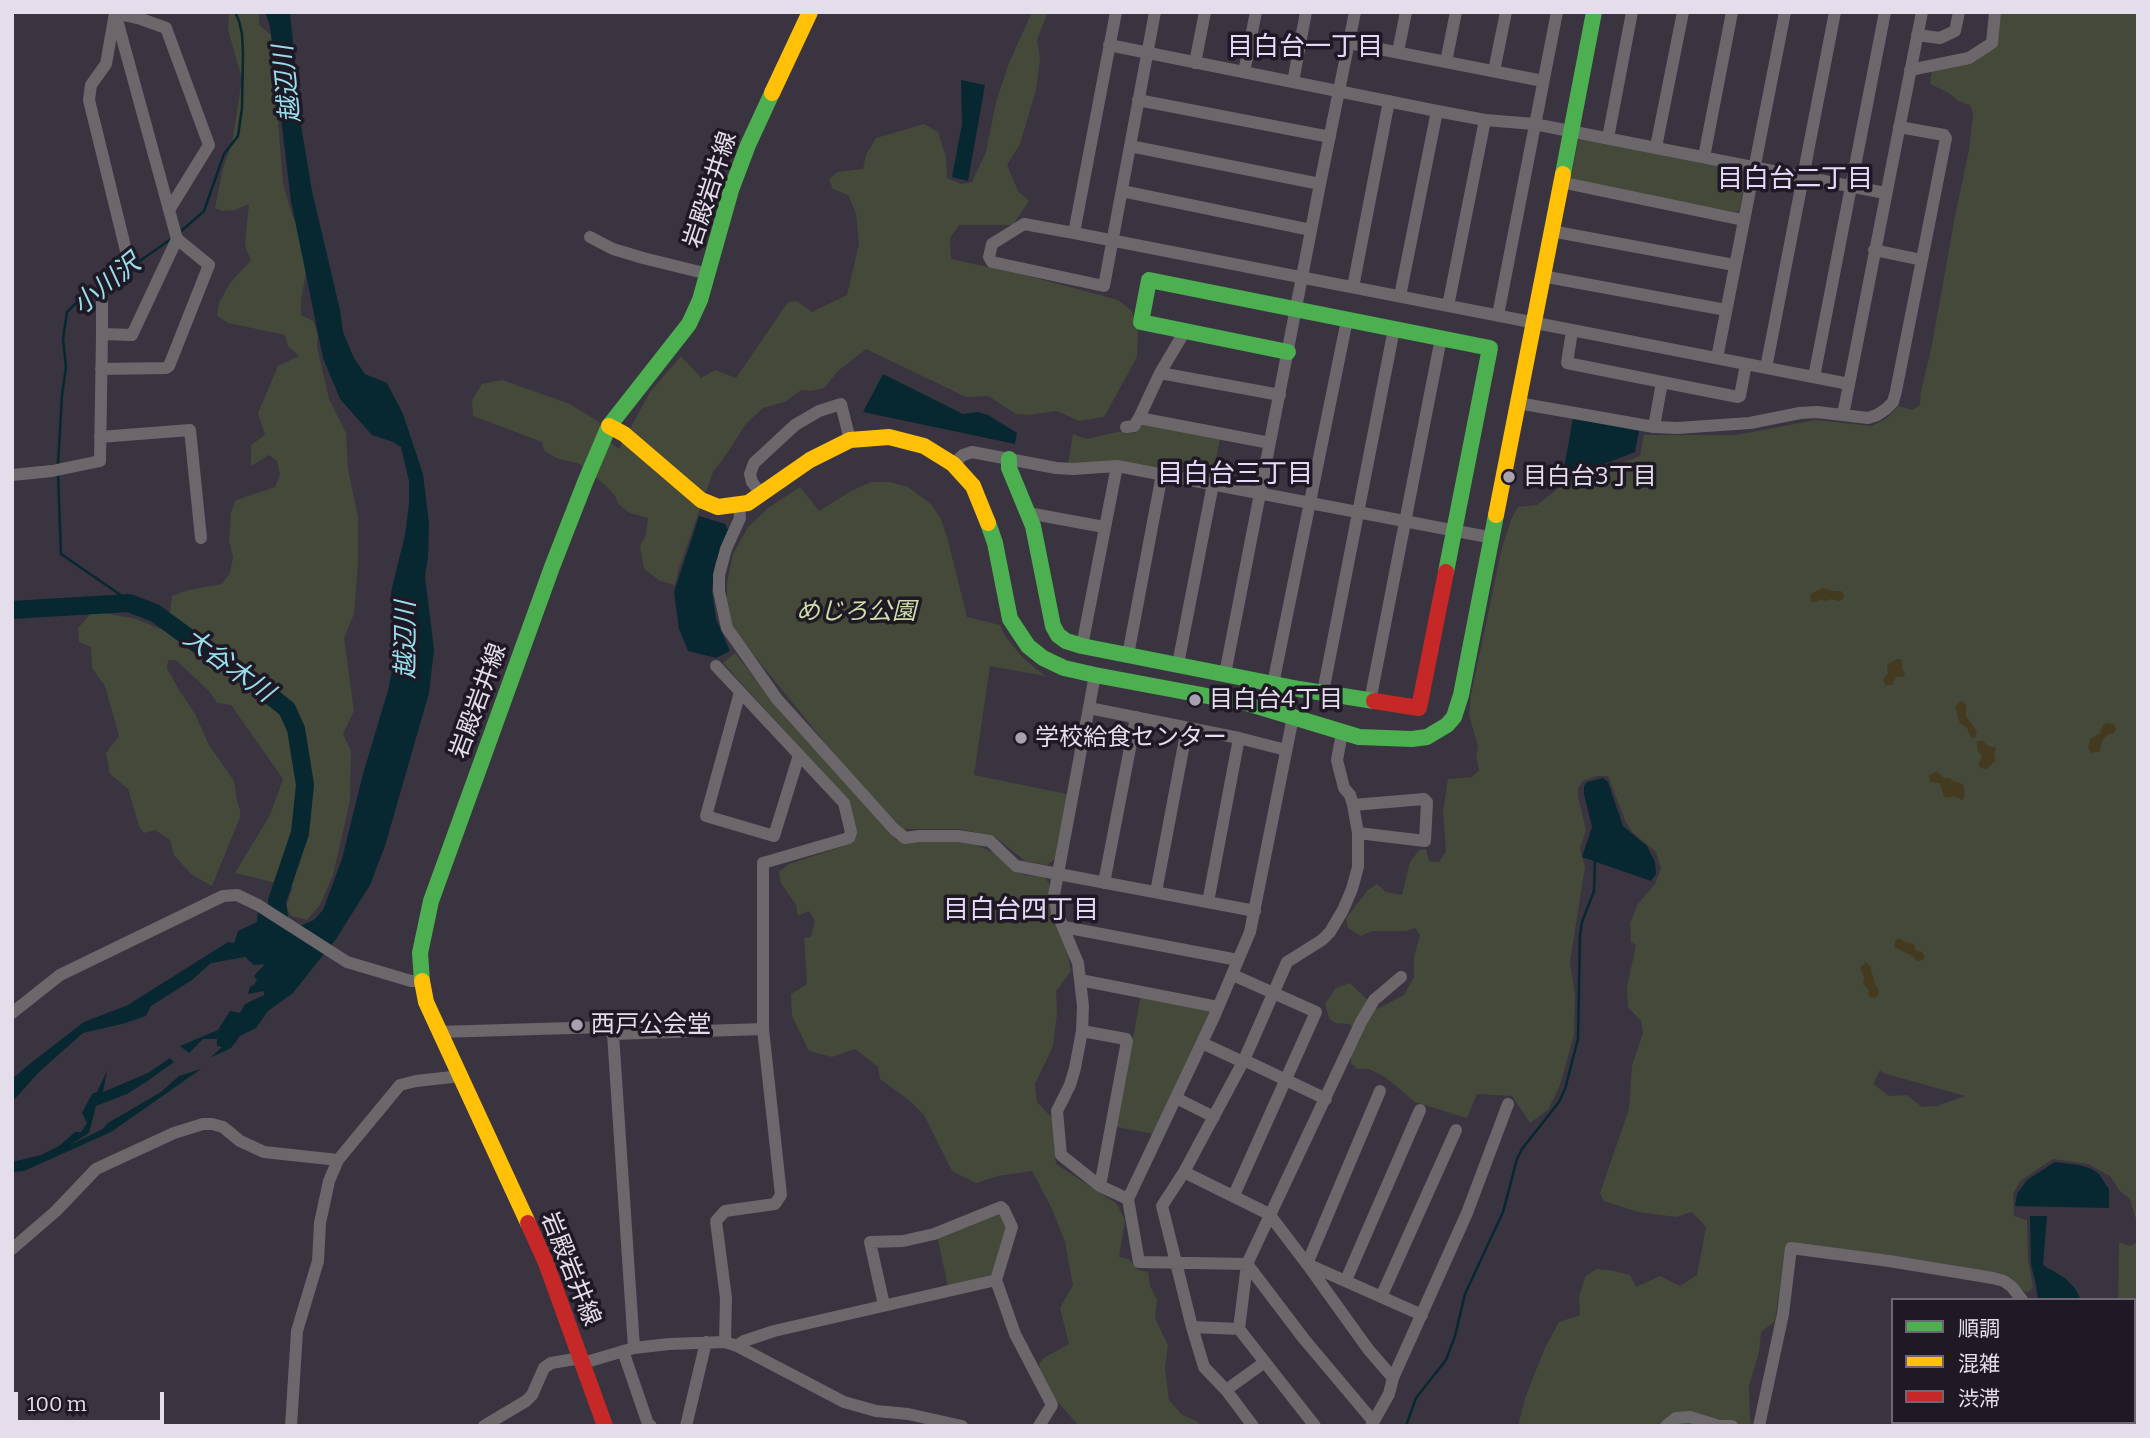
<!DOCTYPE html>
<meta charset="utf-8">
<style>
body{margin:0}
#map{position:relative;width:2150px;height:1438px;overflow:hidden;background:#3a3441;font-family:Bitter,"Noto Sans JP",serif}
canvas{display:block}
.frame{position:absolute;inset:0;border:14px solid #e4ddec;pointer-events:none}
.legend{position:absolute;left:1891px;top:1298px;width:245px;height:126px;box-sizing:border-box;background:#1e1924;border:2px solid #6d6774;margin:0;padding:9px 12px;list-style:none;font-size:21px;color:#e4ddec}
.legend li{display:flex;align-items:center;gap:14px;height:35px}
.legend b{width:35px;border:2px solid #6d6774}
.scale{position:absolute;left:14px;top:1392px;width:150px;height:32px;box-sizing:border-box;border:4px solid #e4ddec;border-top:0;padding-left:9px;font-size:21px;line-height:24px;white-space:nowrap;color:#e4ddec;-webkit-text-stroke:5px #1e1924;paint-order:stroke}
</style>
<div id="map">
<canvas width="2150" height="1438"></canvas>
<div class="frame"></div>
<ul class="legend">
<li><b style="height:9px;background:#4caf50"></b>順調</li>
<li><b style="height:9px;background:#ffc107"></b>混雑</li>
<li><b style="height:9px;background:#c62828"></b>渋滞</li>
</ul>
<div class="scale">100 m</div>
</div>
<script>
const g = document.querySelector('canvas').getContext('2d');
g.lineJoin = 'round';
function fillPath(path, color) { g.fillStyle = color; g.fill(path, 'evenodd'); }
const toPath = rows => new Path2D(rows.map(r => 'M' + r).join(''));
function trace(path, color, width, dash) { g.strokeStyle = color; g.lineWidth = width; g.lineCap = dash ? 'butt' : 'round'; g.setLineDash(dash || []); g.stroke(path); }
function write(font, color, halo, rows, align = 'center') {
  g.font = font + ' Bitter,"Noto Sans JP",serif'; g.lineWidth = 7; g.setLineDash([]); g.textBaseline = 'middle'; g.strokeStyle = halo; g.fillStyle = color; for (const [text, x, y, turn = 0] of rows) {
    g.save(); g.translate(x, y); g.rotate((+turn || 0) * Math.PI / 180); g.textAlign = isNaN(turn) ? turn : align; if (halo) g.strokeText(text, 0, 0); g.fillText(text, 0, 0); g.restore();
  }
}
fillPath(toPath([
 [229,12,259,12,259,25,271,35,283,183,292,215,301,230,307,267,301,300,301,315,313,321,318,336,317,347,329,399,346,433,348,469,358,517,358,563,354,614,344,638,354,711,343,734,351,751,350,801,333,875,320,905,307,920,291,916,286,906,293,887,235,873,270,815,283,779,231,705,217,703,210,692,176,660,168,660,167,668,179,690,195,714,209,745,234,781,237,801,240,810,240,817,212,886,191,874,174,855,170,840,155,830,144,833,139,826,128,789,110,774,106,753,119,736,105,686,92,668,91,647,79,642,78,628,93,611,136,619,160,629,170,613,172,596,189,590,222,584,230,573,233,557,229,540,231,512,236,500,275,487,280,474,277,461,269,455,251,466,251,445,265,435,258,413,278,366,299,356,288,346,285,335,228,323,217,316,219,303,230,283,251,260,246,249,245,241,249,204,235,210,223,211,215,208,223,168,232,143,242,79,228,30],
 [1032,12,1048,12,1037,40,1040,59,1036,90,1020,144,1007,165,1018,191,1029,201,1013,225,959,225,950,238,951,259,1021,274,1118,300,1132,311,1138,332,1137,357,1104,417,1079,421,1057,411,1027,415,1016,414,988,396,966,397,866,349,838,371,824,388,811,391,801,390,785,402,763,408,745,425,726,455,713,472,679,568,675,585,660,581,644,569,640,546,646,535,648,518,630,513,623,508,617,502,616,497,605,485,578,463,559,459,544,451,542,442,473,416,472,400,482,384,502,380,570,404,599,422,606,439,619,449,650,392,681,356,701,378,715,370,736,378,788,302,797,301,812,312,847,295,859,244,856,213,848,195,833,189,829,180,837,172,863,169,866,155,876,138,924,124,938,132,946,157,947,178,961,184,972,182,986,152,996,102,1009,63],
 [1996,12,2138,12,2138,1227,2130,1199,2120,1191,2110,1176,2088,1164,2053,1159,2020,1181,2013,1194,2014,1216,2027,1220,2028,1260,2033,1288,2028,1292,1790,1242,1783,1264,1775,1321,1761,1332,1759,1352,1749,1386,1750,1418,1752,1426,1518,1426,1525,1398,1544,1350,1559,1322,1580,1315,1579,1297,1585,1277,1596,1269,1609,1270,1630,1275,1636,1287,1660,1276,1680,1286,1697,1275,1706,1227,1692,1212,1676,1217,1638,1212,1604,1201,1600,1193,1629,1109,1632,1066,1643,1032,1641,1021,1628,1007,1627,987,1636,945,1631,942,1630,923,1638,904,1655,884,1661,869,1656,852,1632,832,1625,820,1608,776,1597,776,1583,781,1578,788,1578,796,1586,830,1580,849,1585,867,1570,962,1575,995,1574,1035,1560,1085,1548,1110,1530,1123,1512,1096,1477,1094,1467,1118,1415,1102,1385,1077,1369,1069,1357,1069,1351,1063,1351,1054,1358,1033,1349,1024,1335,1023,1329,1018,1325,1004,1336,988,1350,983,1377,1009,1404,995,1414,977,1414,957,1420,935,1415,928,1406,931,1372,931,1361,936,1348,928,1346,918,1368,890,1377,884,1386,892,1402,895,1410,862,1419,850,1426,849,1429,861,1439,862,1446,851,1443,811,1448,779,1472,777,1479,770,1476,757,1478,746,1469,715,1471,695,1502,547,1511,520,1518,507,1537,505,1564,484,1586,478,1640,456,1644,435,1736,435,1816,420,1872,426,1887,418,1899,406,1912,410,1920,405,1921,391,1932,345,1955,216,1969,150,1973,114,1970,105,1958,101,1949,93,1930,84,1932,69,1992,40],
 [1880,1070,1883,1073,1965,1096,1937,1106,1922,1107,1907,1095,1889,1096,1873,1084],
 [1581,138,1744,172,1746,177,1739,211,1736,212,1573,181,1571,178,1578,141],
 [1145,424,1220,439,1212,479,1068,464,1073,434,1086,439,1122,431,1135,433,1138,427],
 [871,482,890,482,908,487,932,505,941,519,947,537,967,617,1000,625,1005,636,1023,658,1045,676,990,666,974,775,1067,794,1055,859,1047,865,1025,861,994,836,959,829,903,829,847,770,735,632,727,609,727,583,733,554,748,527,768,508,800,487,819,511,851,491],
 [735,653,790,723,889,829,896,840,907,842,934,839,977,845,994,853,1014,871,1025,875,1044,877,1049,883,1049,905,1055,924,1067,950,1071,971,1056,991,1057,1014,1053,1046,1035,1084,1037,1102,1052,1118,1056,1164,1117,1204,1125,1221,1119,1257,1129,1259,1138,1270,1148,1272,1150,1286,1157,1300,1155,1318,1168,1345,1165,1368,1169,1400,1182,1415,1197,1421,1201,1426,1079,1426,1049,1392,1041,1376,1039,1364,1045,1357,1069,1344,1060,1308,1073,1285,1065,1242,1052,1209,1032,1171,998,1176,976,1183,952,1171,924,1115,910,1101,880,1079,878,1067,855,1049,832,1057,809,1051,792,1016,791,994,807,984,804,938,811,937,815,921,809,911,798,916,796,905,781,883,779,872,789,864,853,843,855,834,850,805,820,769,723,663],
 [1141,995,1213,1012,1154,1134,1116,1127],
 [999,1210,1010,1228,996,1273,948,1286,937,1236],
 [2138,1241,2138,1337,2134,1329,2134,1300,2118,1300,2119,1242,2130,1246]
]), '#444939');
fillPath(toPath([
 [1823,588,1832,591,1841,591,1844,594,1843,599,1839,601,1831,599,1825,601,1821,599,1815,602,1811,602,1810,596,1811,594],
 [1897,659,1902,660,1902,668,1905,674,1903,677,1896,677,1892,685,1885,685,1883,680,1888,673,1887,665],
 [1960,701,1964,702,1966,705,1966,716,1977,732,1975,738,1971,737,1967,728,1960,723,1955,707],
 [2107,723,2114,724,2116,728,2115,732,2107,735,2102,741,2100,751,2091,753,2088,747,2090,739,2100,733,2103,725],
 [1977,741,1983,741,1988,746,1996,748,1994,755,1996,761,1986,769,1981,768,1978,765,1982,757,1977,749],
 [1937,771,1944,778,1950,778,1954,782,1963,784,1965,795,1963,800,1953,796,1948,798,1944,797,1940,783,1930,782,1929,776],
 [1899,938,1905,942,1914,944,1916,951,1922,952,1925,958,1918,962,1913,956,1896,948,1894,946,1895,941],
 [1866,962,1870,966,1875,984,1879,990,1878,995,1874,998,1869,996,1868,989,1863,984,1864,977,1860,967]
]), '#433a20');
fillPath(toPath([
 [265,12,290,12,301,125,312,191,340,310,343,332,354,358,365,374,387,383,403,414,423,474,429,523,428,558,425,576,434,650,429,693,385,846,370,885,336,939,293,993,268,1011,256,1028,240,1036,231,1048,210,1058,222,1047,217,1046,217,1039,203,1039,189,1053,180,1046,218,1030,230,1011,240,1013,245,1004,264,995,264,991,248,994,250,987,254,985,257,980,254,976,265,964,254,965,245,957,211,963,192,980,151,1006,146,1016,122,1024,83,1033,39,1072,12,1102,12,1079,32,1062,84,1022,128,1005,228,942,234,943,238,931,257,922,258,911,285,932,314,920,323,910,342,859,363,774,389,687,395,651,391,592,405,535,409,503,409,481,401,447,393,442,372,435,340,399,323,358,291,201,270,26],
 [961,80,985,85,968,181,952,177,962,124],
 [883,374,963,414,978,412,988,415,1017,433,1015,444,863,412],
 [1573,418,1639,431,1635,452,1573,476,1563,474],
 [699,516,725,524,728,530,715,564,712,591,716,619,730,651,716,658,688,651,679,629,674,592],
 [1603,778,1608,782,1623,826,1647,846,1655,862,1656,874,1651,881,1582,857,1592,827,1584,794,1584,786,1587,782],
 [170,1058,174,1062,146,1082,127,1094,96,1106,89,1133,70,1145,103,1129,108,1123,161,1092,179,1076,201,1069,111,1132,24,1171,12,1172,12,1162,41,1155,59,1146,75,1132,81,1132,87,1123,82,1113,92,1094,97,1092,107,1071,103,1092,148,1073],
 [2055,1162,2079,1165,2092,1169,2099,1174,2109,1189,2109,1208,2015,1206,2017,1194,2027,1180],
 [2030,1216,2047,1216,2043,1265,2065,1278,2075,1288,2081,1300,2038,1300,2036,1285,2031,1265]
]), '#072830');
trace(toPath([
 [179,233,204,211,224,154,238,136,242,108,243,53,242,34,239,21,235,12],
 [58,464,62,395,66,367,63,339,67,312,76,303,114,279,171,239],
 [58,474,61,554,125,598,129,603],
 [1406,1426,1416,1398,1446,1360,1455,1336,1465,1294,1503,1212,1517,1159,1522,1149,1559,1102,1565,1089,1578,1039,1580,935,1582,922,1594,891,1595,861]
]), '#072830', 2.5);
trace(toPath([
 [12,610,129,603,155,613,200,646,239,671,287,709,296,729,305,785,300,833,277,901,281,934]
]), '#072830', 18);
trace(toPath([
 [1116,12,1074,233,1849,384],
 [1917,35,1940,38,1955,31,1959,12],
 [1349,43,1543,81],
 [1109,45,1437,111,1485,120,1534,124,1885,193],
 [1398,52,1406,12],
 [1446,62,1456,12],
 [1195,63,1205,12],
 [1910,70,1969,58,1992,43,1995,12],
 [1494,71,1506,12],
 [1244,72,1256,12],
 [1293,82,1306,12],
 [1138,100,1330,137],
 [1608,138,1632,12],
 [1130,146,1320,184],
 [1656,147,1683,12],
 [1704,157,1732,12],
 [1560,182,1743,220],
 [1122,191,1311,230],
 [1551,231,1734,265],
 [1074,233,1024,224,992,244,989,257,992,262,1104,286,1155,12],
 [590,237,613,249,643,258,708,274],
 [1874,250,1922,260],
 [129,263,89,100,91,85,106,64,115,13,141,19,166,28,209,145,169,210],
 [1542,276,1726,310],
 [1353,287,1389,101],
 [1400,296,1437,111],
 [102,297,102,293,102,334],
 [1448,306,1485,120],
 [1498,315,1557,12],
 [1572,331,1567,363,1662,382,1738,397,1740,396,1746,364],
 [1717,358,1785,12],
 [1766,368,1835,12],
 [101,369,166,368,169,366,209,265,177,239,116,16],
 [1160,373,1280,395],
 [1814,377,1885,12],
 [1518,403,1654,427,1677,428,1750,423,1800,413,1817,412,1868,418,1877,415,1886,409,1893,402,1896,391,1946,138,1944,135,1899,127],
 [1843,415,1922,12],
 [1139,418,1270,443],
 [1126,427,1134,426,1139,418,1160,373,1185,331],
 [1654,427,1662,382],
 [100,437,190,430,201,538],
 [953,464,963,455,972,452,1056,468,1073,469,1117,466,1493,538],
 [12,475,52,471,100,461,102,334,132,335,177,239],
 [761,494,752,482,750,474,754,463,795,425,819,411,841,404,850,440],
 [739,505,740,518,726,549,719,575,719,591,727,628,777,699,894,829,905,838,919,836,958,836,990,841,1016,866,1255,911],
 [1028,513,1104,527],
 [1082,646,1117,466],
 [1128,655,1162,474],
 [1178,664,1213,484],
 [716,666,844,803,851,832,849,838,763,863,763,1029,781,1195,775,1204,725,1211,716,1221,726,1298,725,1342],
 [1225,674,1320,184,1355,12],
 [1095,675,1054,895,1057,913,1078,963,1083,1006,1082,1031,1075,1068,1070,1085,1057,1111,1061,1155,1100,1186,1128,1199,1214,1017,1250,932,1293,717],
 [1273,684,1347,320],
 [740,692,706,816,774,836,799,755],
 [1323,692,1394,329],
 [1370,701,1441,338],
 [1089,708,1239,738,1286,750],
 [1353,805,1424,799,1427,802,1425,841,1358,833],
 [1104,883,1136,717],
 [1156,892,1187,728],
 [1208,902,1239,738],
 [1064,927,1238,960],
 [1233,975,1316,1012,1234,1195],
 [1080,980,1218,1007],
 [12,1013,60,975,223,896,237,895,258,905,347,962,411,981,422,981],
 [1082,1031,1126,1039,1127,1041,1100,1186],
 [438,1032,604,1027,613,1034,763,1029],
 [613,1034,634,1348],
 [1202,1043,1243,1062],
 [1244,1060,1326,1099],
 [1380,1091,1307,1264,1368,1349,1393,1378],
 [1176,1098,1214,1117],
 [1184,1172,1269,1214,1307,1264,1422,1315],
 [1128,1199,1139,1262,1247,1264,1239,1329,1315,1426],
 [12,1249,56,1211,96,1169,174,1133,203,1124,212,1124,223,1127,240,1141,264,1152,338,1160],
 [1346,1280,1420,1110],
 [1381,1297,1456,1130],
 [884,1305,870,1242,903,1241,934,1234,1001,1207,1004,1210,1012,1227,996,1280],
 [1192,1327,1239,1329],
 [2134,1343,2138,1351],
 [737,1346,744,1341,774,1331,996,1280,1015,1334,1052,1405,1039,1426],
 [623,1351,648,1424,651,1426],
 [583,1363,634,1348,669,1344,725,1342,737,1346,844,1402,876,1411,908,1414,962,1426],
 [1226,1390,1265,1362],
 [1373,1421,1304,1339,1247,1264,1361,1022,1374,1000,1401,977],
 [291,1426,297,1331,318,1261,320,1223,329,1181,338,1160,400,1085,416,1081,461,1076],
 [484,1426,526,1401,532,1395,544,1368,551,1363,581,1358],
 [686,1426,706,1342],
 [1253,1426,1226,1390,1204,1367,1192,1327,1162,1206,1184,1172,1244,1060,1287,962,1322,940,1330,932,1343,910,1352,889,1358,867,1358,833,1353,805,1350,795,1344,788,1337,760,1342,733],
 [1371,1426,1389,1394,1393,1378,1467,1213,1508,1104],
 [1666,1426,1676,1418,1690,1417,1719,1426,1732,1426],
 [1759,1426,1783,1314,1791,1248,1889,1261,1993,1278,2004,1281,2012,1287,2022,1300]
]), '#6c676b', 12);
trace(toPath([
 [1563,174,1594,12],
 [1288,352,1141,322,1149,280,1490,348,1446,572],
 [1009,459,1009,468,1033,526,1053,626,1058,635,1066,641,1082,646,1299,689,1374,701],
 [988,523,995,543,1010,619,1028,646,1043,658,1064,668,1095,675,1250,704,1359,737,1412,739,1427,737,1447,725,1454,717,1461,695,1496,515],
 [422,981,420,953,431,901,552,567,586,480,609,426,689,324,700,300,731,190,748,145,772,93]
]), '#4caf50', 16);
trace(toPath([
 [772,93,810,12],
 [609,426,624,434,701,500,718,507,748,503,810,460,850,440,889,437,924,446,953,464,973,486,988,523],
 [1496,515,1563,174],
 [422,981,426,1002,528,1223]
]), '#ffc107', 16);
trace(toPath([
 [1374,701,1419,708,1446,572],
 [528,1223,546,1263,605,1426]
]), '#c62828', 16);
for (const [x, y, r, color] of [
 [1509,477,7,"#a8a2b0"],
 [1195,700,7,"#a8a2b0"],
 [1021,738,7,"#a8a2b0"],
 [577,1025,7,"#a8a2b0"]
]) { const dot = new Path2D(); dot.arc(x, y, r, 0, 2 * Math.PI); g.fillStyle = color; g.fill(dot); trace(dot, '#1e1924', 2.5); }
write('24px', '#e4ddec', '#1e1924', [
 ["岩殿岩井線",711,190,-72],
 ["岩殿岩井線",479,701,-70],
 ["岩殿岩井線",570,1269,68]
]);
write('24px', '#e4ddec', '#1e1924', [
 ["目白台3丁目",1523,477],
 ["目白台4丁目",1209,700],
 ["学校給食センター",1035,738],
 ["西戸公会堂",591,1025]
], 'left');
write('italic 24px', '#cedea9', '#1e1924', [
 ["めじろ公園",856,612]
]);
write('26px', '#e7d9f9', '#1e1924', [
 ["目白台一丁目",1305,48],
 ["目白台二丁目",1795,180],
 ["目白台三丁目",1235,475],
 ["目白台四丁目",1021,911]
]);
write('italic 26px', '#97ddec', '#1e1924', [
 ["越辺川",288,84,-96],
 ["小川沢",107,285,-39],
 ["越辺川",407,640,-90],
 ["大谷木川",228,666,36]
]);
</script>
